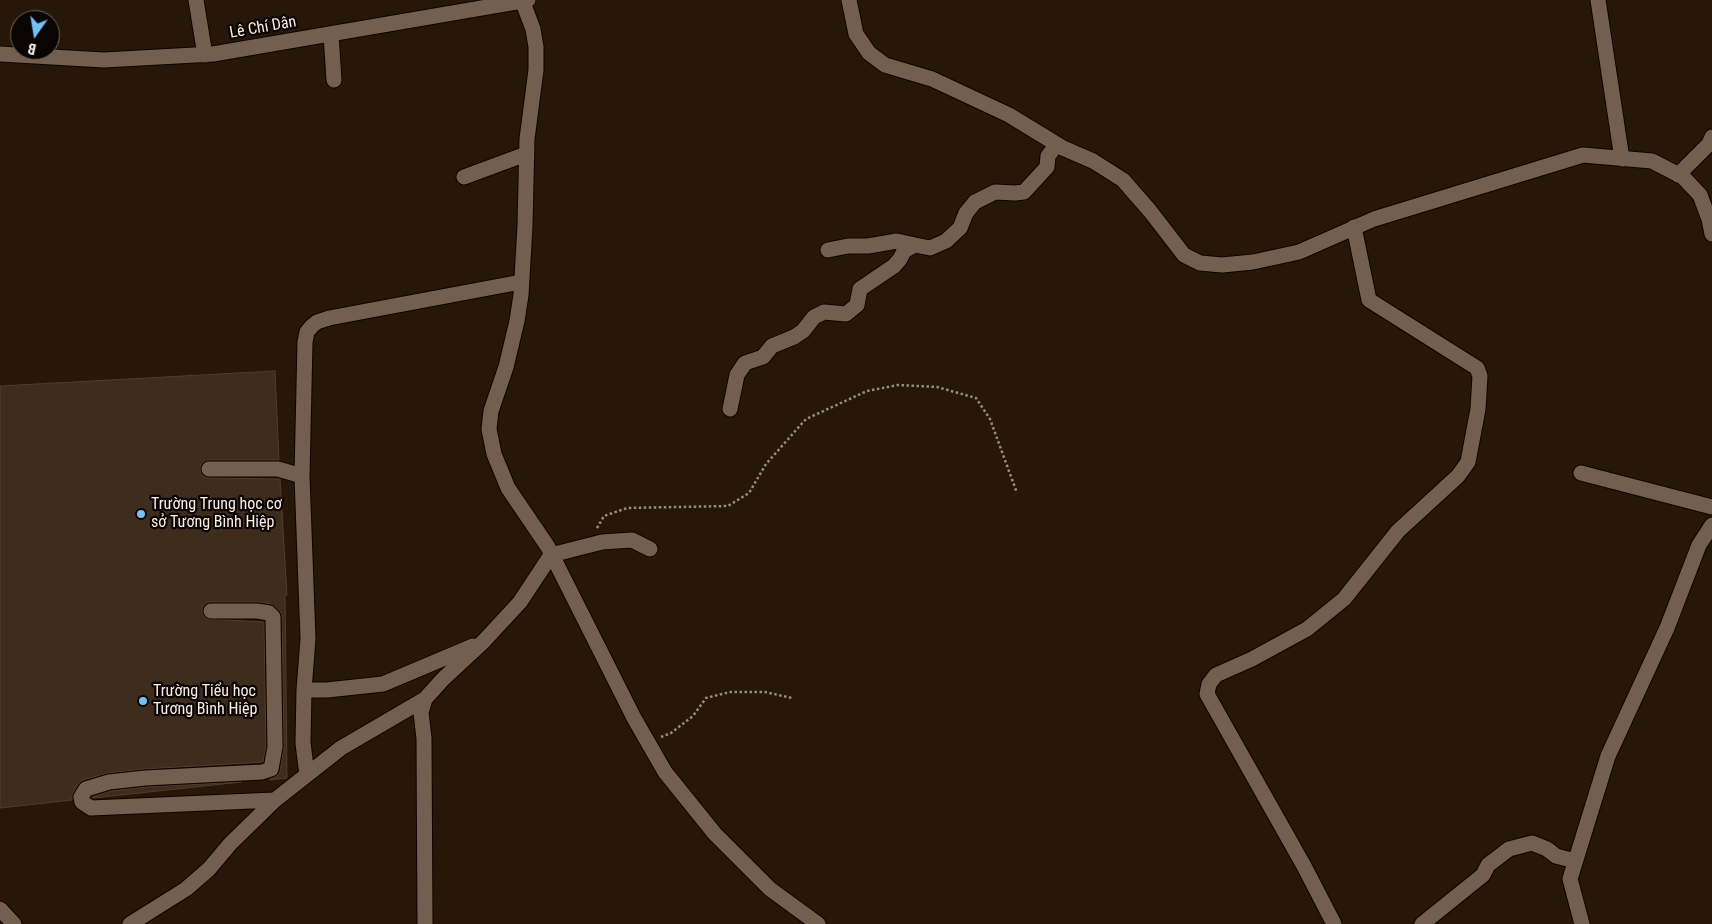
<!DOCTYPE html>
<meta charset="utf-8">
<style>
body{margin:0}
#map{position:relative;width:1712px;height:924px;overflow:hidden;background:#271708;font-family:"Roboto Condensed",sans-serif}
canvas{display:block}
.north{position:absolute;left:10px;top:10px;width:50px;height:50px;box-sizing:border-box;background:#0a0502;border:1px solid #6a635d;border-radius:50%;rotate:193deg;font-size:14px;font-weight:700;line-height:20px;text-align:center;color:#fbefe6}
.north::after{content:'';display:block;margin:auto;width:18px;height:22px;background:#75c0f6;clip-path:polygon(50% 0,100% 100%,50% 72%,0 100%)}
</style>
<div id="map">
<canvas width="1712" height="924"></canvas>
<div class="north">B</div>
</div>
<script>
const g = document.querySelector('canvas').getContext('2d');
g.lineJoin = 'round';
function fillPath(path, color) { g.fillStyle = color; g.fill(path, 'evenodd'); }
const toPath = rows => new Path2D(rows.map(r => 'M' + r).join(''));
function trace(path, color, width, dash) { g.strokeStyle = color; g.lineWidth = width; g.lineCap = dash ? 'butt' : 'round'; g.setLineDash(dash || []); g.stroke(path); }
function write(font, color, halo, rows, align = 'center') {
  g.font = font + ' "Roboto Condensed",sans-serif'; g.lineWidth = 4.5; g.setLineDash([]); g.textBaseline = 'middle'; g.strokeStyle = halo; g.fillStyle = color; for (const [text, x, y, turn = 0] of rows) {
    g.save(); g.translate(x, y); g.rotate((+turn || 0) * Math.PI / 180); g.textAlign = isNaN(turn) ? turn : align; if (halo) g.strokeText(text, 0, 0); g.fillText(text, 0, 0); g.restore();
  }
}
const building = toPath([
 [275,371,279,460,209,460,201,464,200,469,204,477,209,478,280,479,287,595,285,596,287,778,269,780,278,775,280,771,284,747,282,617,280,611,271,604,259,602,211,602,206,603,202,611,203,615,207,619,264,622,266,746,263,762,144,769,108,773,83,780,78,784,73,793,72,800,0,808,0,386,275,371],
 [241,782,93,798,92,797,111,791,146,787,241,782]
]);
fillPath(building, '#3e2c1d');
trace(building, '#513e2f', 1);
const minor = toPath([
 [196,0,205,55],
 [522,0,533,29,536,47,536,70,527,139,525,226,521,295,517,321,506,367,491,411,489,429,494,454,508,488,548,547,634,718,665,772,715,834,770,889,818,924],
 [849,0,856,34,869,53,885,65,932,79,1009,115,1063,148,1093,161,1123,180,1150,211,1184,255,1200,263,1222,265,1253,262,1299,252,1374,219,1583,155,1652,161,1683,177,1700,195,1709,219,1712,234],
 [1598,0,1622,159],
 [331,34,334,80],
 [0,54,104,60,213,54,528,0],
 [1678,175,1709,144,1712,137],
 [464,177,526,154],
 [828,250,848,246,868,246,897,241,915,245],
 [730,409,737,375,745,363,763,357,772,346,794,337,803,331,814,317,824,312,846,314,857,305,860,289,894,266,900,259,904,251,915,245,930,248,946,241,960,228,966,213,975,202,995,192,1015,193,1024,192,1047,167,1048,156,1057,144],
 [209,469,278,469,302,476,308,639,304,690,327,690,383,684,473,646],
 [1581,473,1712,507],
 [302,476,305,342,307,332,312,326,317,322,329,318,521,282],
 [211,611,257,611,269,613,273,617,275,747,271,769,262,772,145,778,109,782,86,789,81,797,82,802,91,808,275,800],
 [304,690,303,743,307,775],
 [0,909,14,924],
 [130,924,186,889,209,869,230,844,275,800,341,748,425,699],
 [425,924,424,738,421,713,425,699,443,679,483,642,520,602,551,555,602,542,632,540,650,549],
 [1334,924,1304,866,1207,694,1209,684,1216,675,1252,659,1307,629,1344,599,1398,531,1458,476,1468,462,1478,409,1480,376,1477,368,1369,300,1354,227],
 [1422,924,1483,875,1488,865,1509,849,1532,843,1547,849,1556,856,1575,861],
 [1582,924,1570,879,1608,756,1667,628,1699,545,1712,525]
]);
trace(minor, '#0f0300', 17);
trace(toPath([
 [597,528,604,516,627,508,728,506,749,493,766,464,806,419,867,391,898,385,937,387,976,398,990,419,1017,493],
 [661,737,671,733,693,716,706,698,730,692,765,692,792,698]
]), '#998b7f', 2.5, [2.5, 2.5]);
trace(minor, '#735f4f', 15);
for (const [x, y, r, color] of [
 [141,514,5,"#75c0f6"],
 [143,701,5,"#75c0f6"]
]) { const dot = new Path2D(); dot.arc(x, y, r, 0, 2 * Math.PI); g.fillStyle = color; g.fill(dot); trace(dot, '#0a0502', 2); }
write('16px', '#fbefe6', '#0a0502', [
 ["Lê Chí Dân",263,28,-10]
]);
write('16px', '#fbefe6', '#0a0502', [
 ["Trường Trung học cơ",151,505],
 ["sở Tương Bình Hiệp",151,523],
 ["Trường Tiểu học",153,692],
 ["Tương Bình Hiệp",153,710]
], 'left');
</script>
